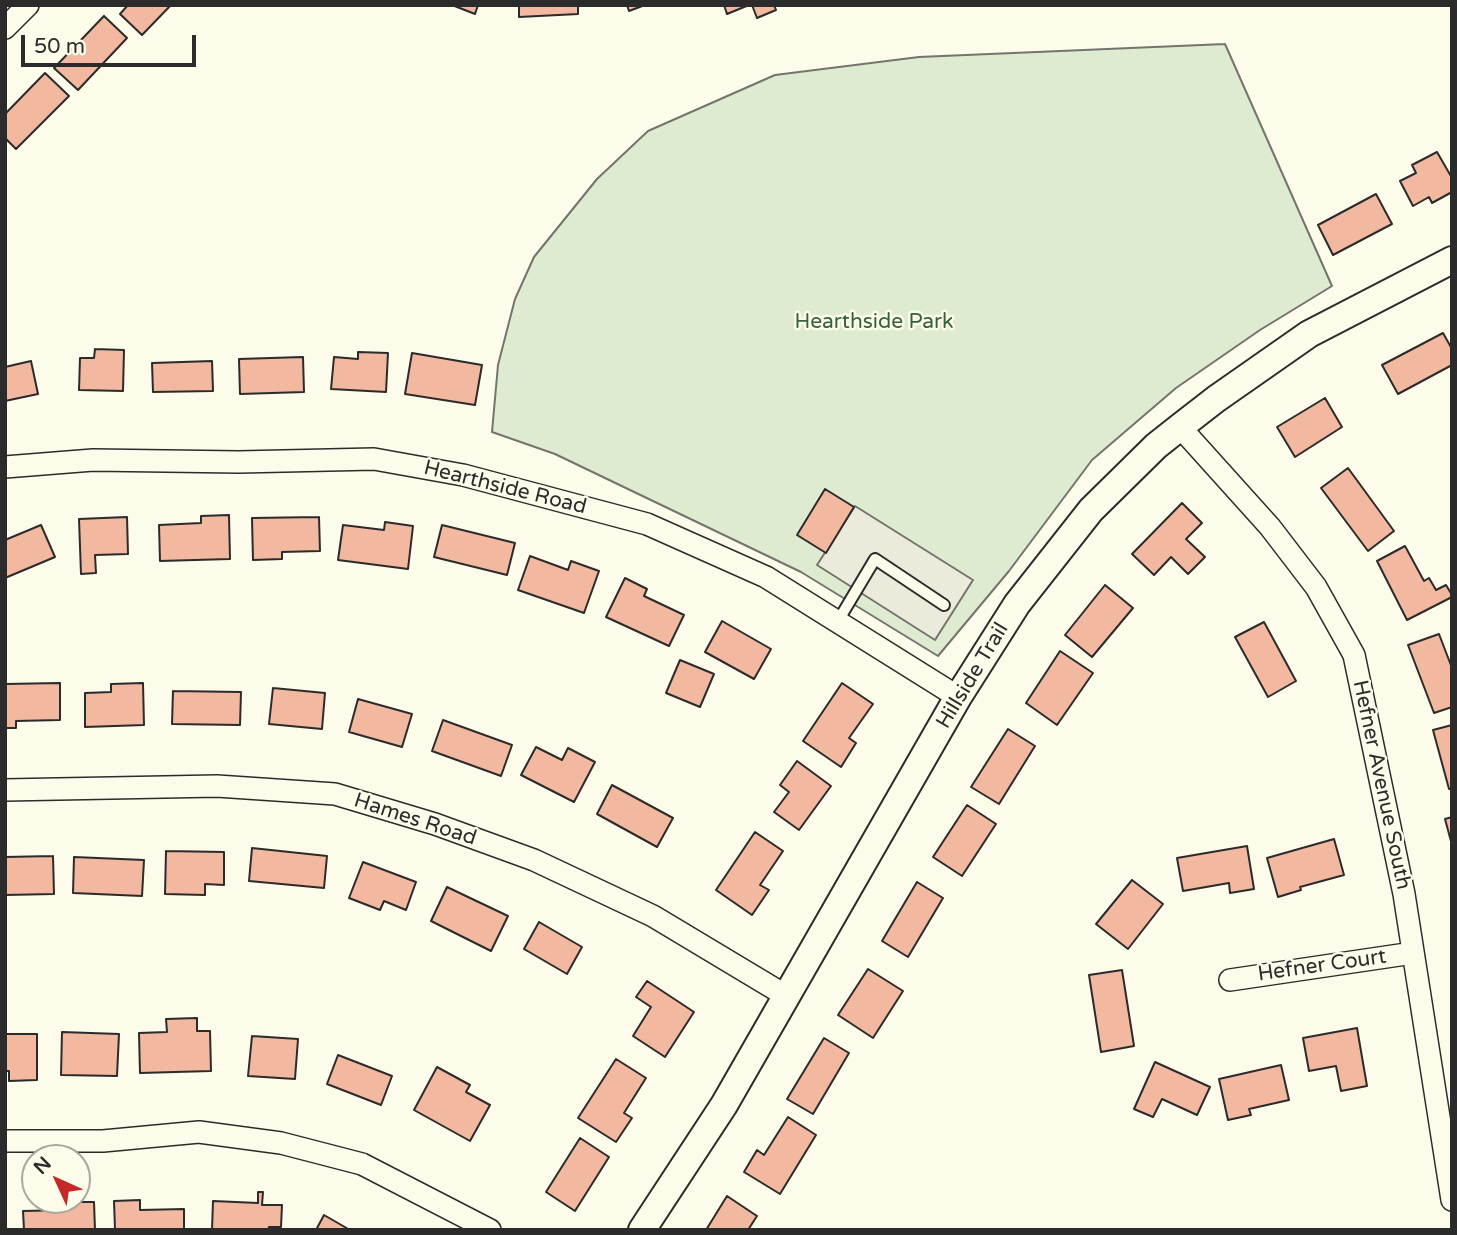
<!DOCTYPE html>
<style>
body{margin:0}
#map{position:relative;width:1457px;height:1235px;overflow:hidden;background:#fdfbea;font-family:"Varela Round",sans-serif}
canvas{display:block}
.frame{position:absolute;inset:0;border:7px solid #2b2b2b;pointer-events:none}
.north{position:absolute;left:21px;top:1144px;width:70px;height:70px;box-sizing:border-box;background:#fdfbea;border:2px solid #a9a89e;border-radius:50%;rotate:315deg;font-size:19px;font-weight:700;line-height:28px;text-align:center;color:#2b2b2b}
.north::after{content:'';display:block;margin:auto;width:24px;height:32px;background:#c62828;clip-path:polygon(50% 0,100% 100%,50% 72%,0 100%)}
.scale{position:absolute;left:21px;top:35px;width:175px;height:32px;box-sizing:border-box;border:4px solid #2b2b2b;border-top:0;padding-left:9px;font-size:21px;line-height:24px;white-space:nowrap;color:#2b2b2b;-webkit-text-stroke:5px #fdfbea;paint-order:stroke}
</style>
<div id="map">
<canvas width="1457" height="1235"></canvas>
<div class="frame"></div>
<div class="north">N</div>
<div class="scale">50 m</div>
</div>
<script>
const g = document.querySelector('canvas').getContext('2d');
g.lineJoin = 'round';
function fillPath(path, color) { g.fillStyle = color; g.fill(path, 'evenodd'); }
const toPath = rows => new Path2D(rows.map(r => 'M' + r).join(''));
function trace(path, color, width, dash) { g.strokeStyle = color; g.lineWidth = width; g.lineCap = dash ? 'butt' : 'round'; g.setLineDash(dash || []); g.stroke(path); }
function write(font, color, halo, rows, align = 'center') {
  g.font = font + ' "Varela Round",sans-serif'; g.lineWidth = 5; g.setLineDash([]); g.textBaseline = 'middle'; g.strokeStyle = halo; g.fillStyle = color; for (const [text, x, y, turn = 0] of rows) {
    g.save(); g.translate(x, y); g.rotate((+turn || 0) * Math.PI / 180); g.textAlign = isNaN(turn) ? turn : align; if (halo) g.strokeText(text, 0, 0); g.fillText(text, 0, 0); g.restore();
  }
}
const green = toPath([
 [1225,44,1332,286,1260,330,1176,388,1092,460,1009,571,938,656,801,572,555,454,492,432,498,365,515,299,534,257,597,179,648,131,775,75,919,57,1225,44]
]);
fillPath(green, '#deebd1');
trace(green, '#74746e', 2);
const parking = toPath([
 [855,506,973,580,935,640,817,565,855,506]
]);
fillPath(parking, '#eceadb');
trace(parking, '#74746e', 2);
const building = toPath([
 [128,5,171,5,142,35,120,14,128,5],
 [452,5,478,5,475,14,452,5],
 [519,5,578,5,578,14,519,17,519,5],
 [627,5,645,5,629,11,627,5],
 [724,5,749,5,727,14,724,5],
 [752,5,774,5,776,10,757,18,752,5],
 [104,16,127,38,78,90,54,68,104,16],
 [45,73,69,96,16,149,5,138,5,114,45,73],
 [1437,152,1452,178,1452,192,1432,203,1429,197,1413,206,1400,181,1416,173,1412,165,1437,152],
 [1376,194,1392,224,1333,255,1318,225,1376,194],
 [1443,333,1452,349,1452,365,1398,394,1382,365,1443,333],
 [95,349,124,350,123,391,79,390,80,358,94,358,95,349],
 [358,352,388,353,386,392,331,389,334,357,358,359,358,352],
 [412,353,482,365,475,405,405,394,412,353],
 [303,357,304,392,240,394,239,359,303,357],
 [31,361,38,394,5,401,5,367,31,361],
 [212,361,213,391,153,392,152,363,212,361],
 [1325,398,1342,427,1295,457,1277,427,1325,398],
 [1348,468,1394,531,1368,551,1321,488,1348,468],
 [825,489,854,507,826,553,797,535,825,489],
 [1182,503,1202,523,1186,539,1205,557,1188,574,1171,557,1154,575,1132,554,1182,503],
 [229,515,230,559,160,561,159,525,201,523,201,516,229,515],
 [127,517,128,554,95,555,96,573,81,574,79,519,127,517],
 [319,517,320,551,282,552,282,559,253,560,252,518,319,517],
 [385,522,413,526,408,569,338,560,343,525,384,530,385,522],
 [41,525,55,557,5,578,5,540,41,525],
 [442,525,515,543,507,575,434,557,442,525],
 [1405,546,1424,581,1429,578,1436,590,1446,585,1452,595,1452,597,1407,620,1377,561,1405,546],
 [530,556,568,570,571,561,599,571,584,613,518,590,530,556],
 [625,578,647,589,644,596,684,615,669,646,606,617,625,578],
 [1105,585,1133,608,1092,657,1065,635,1105,585],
 [722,621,771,649,754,679,705,652,722,621],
 [1264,622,1296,681,1268,697,1235,637,1264,622],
 [1439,634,1452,668,1452,707,1434,713,1408,645,1439,634],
 [1060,651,1093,673,1057,725,1026,703,1060,651],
 [680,660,714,674,700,707,666,693,680,660],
 [60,683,60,720,16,721,16,728,5,728,5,684,60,683],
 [143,683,144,725,85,727,85,693,111,692,111,684,143,683],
 [842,683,873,704,849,738,856,743,841,767,803,741,842,683],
 [273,688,325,693,322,729,269,724,273,688],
 [173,691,241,692,240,725,172,724,173,691],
 [358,699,412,714,402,747,349,732,358,699],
 [443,720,512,745,501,776,432,751,443,720],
 [1452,725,1452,789,1449,789,1433,730,1452,725],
 [1008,729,1035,746,999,804,971,787,1008,729],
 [536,747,562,760,568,748,595,762,574,802,521,775,536,747],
 [797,761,831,786,799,830,774,812,789,792,780,785,797,761],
 [612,785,673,818,657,847,597,814,612,785],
 [967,805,996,824,962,876,933,857,967,805],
 [1452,817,1452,845,1445,819,1452,817],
 [755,832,783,851,760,885,769,890,752,915,716,890,755,832],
 [1334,839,1344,875,1300,887,1301,890,1278,897,1267,858,1334,839],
 [1247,846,1254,889,1230,893,1229,883,1183,891,1177,858,1247,846],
 [252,848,327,856,324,888,249,881,252,848],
 [166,851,224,852,224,885,205,884,205,895,165,894,166,851],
 [53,856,54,894,5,895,5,857,53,856],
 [74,857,144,860,142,896,73,893,74,857],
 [363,862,416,882,406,910,384,901,380,910,349,898,363,862],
 [1132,880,1163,904,1128,949,1096,924,1132,880],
 [917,882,943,898,908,957,882,941,917,882],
 [447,887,508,916,491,951,431,921,447,887],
 [539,922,582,947,567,974,524,949,539,922],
 [868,969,903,991,873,1038,838,1015,868,969],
 [1122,970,1134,1046,1101,1052,1089,975,1122,970],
 [647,981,694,1012,665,1057,633,1036,651,1007,636,997,647,981],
 [197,1018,197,1031,210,1031,211,1071,140,1073,139,1033,167,1032,166,1019,197,1018],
 [1357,1028,1367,1086,1341,1091,1336,1066,1309,1071,1303,1038,1357,1028],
 [62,1032,119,1034,117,1076,61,1075,62,1032],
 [5,1034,37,1034,37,1080,9,1081,9,1071,5,1071,5,1034],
 [252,1036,298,1039,295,1079,248,1076,252,1036],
 [824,1038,849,1053,813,1114,787,1099,824,1038],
 [338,1055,392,1076,381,1105,327,1084,338,1055],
 [616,1059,646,1078,624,1113,632,1118,616,1142,578,1118,616,1059],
 [1155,1062,1210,1087,1197,1115,1162,1099,1153,1117,1134,1109,1155,1062],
 [1281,1065,1289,1100,1249,1109,1251,1115,1228,1120,1219,1079,1281,1065],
 [437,1067,470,1085,466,1092,490,1105,470,1141,414,1110,437,1067],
 [788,1117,816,1135,780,1194,744,1172,757,1150,764,1155,788,1117],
 [580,1138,609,1157,575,1211,546,1192,580,1138],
 [258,1192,263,1192,262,1205,282,1205,281,1227,269,1227,268,1230,212,1230,213,1201,258,1203,258,1192],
 [727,1196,757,1216,748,1230,706,1230,727,1196],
 [140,1200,140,1210,184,1209,184,1230,115,1230,114,1201,140,1200],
 [66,1202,94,1202,95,1230,24,1230,23,1211,66,1210,66,1202],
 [324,1215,350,1230,316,1230,324,1215]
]);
fillPath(building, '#f2b8a0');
trace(building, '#2b2b2b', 2);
const service = toPath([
 [838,621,875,559,944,605]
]);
const minor = toPath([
 [5,28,28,5],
 [1180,427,1270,527,1316,587,1354,655,1404,894,1452,1200],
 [5,467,93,460,239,462,374,459,463,475,647,524,766,577,958,697],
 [5,790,217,786,335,794,435,824,534,860,653,916,788,997],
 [1230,980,1413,953],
 [5,1141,103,1141,199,1132,281,1143,362,1164,490,1230]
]);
const tertiary = toPath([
 [642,1230,724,1105,958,697,1017,604,1091,510,1156,446,1180,427,1216,399,1309,334,1452,260]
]);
trace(service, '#2b2b2b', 14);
trace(minor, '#2b2b2b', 24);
trace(tertiary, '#2b2b2b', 30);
trace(service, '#fdfbea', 10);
trace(minor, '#fdfbea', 21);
trace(tertiary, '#fdfbea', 26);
write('21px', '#34623c', '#fdfbea', [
 ["Hearthside Park",874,322]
]);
write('21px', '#2b2b2b', '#fdfbea', [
 ["Hearthside Road",505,488,14],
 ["Hillside Trail",973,676,-59],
 ["Hefner Avenue South",1381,785,78],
 ["Hames Road",415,820,18],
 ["Hefner Court",1322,966,-8]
]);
</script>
